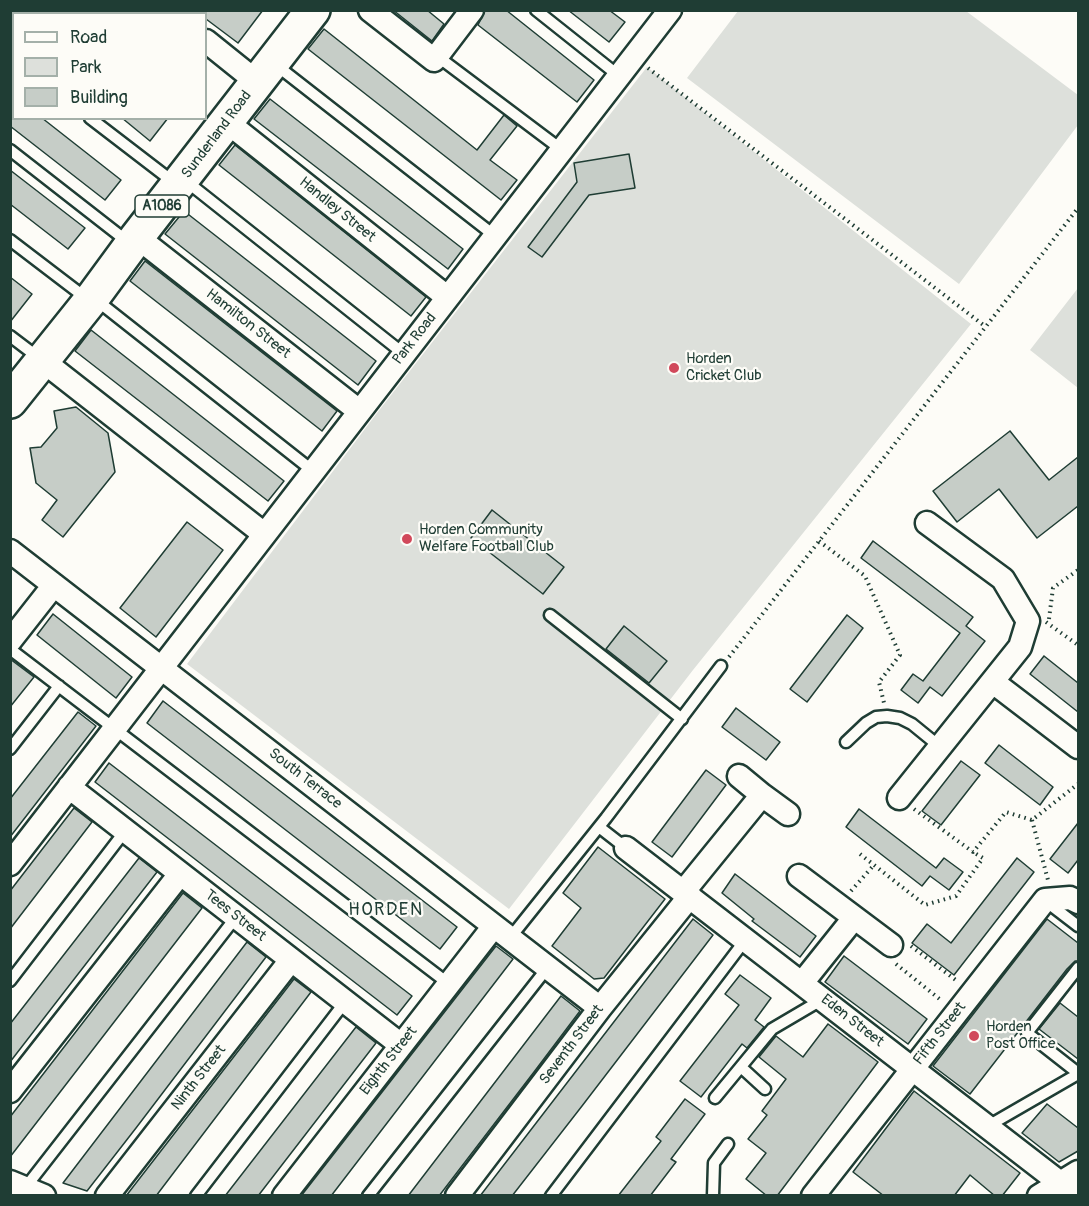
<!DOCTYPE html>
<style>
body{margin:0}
#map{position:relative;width:1089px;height:1206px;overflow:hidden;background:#fdfcf7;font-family:Pangolin,sans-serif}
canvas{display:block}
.frame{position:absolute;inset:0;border:12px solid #1f3d34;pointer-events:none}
.legend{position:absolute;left:12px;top:12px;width:195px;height:108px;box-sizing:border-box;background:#fdfcf7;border:2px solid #a4b0a9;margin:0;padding:8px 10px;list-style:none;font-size:18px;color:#1f3d34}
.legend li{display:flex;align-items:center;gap:12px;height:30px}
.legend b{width:30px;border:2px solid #a4b0a9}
</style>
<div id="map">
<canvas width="1089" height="1206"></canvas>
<div class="frame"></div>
<ul class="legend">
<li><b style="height:8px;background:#fdfcf7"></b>Road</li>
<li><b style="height:16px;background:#dde0db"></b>Park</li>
<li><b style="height:16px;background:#c6cdc7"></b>Building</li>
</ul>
</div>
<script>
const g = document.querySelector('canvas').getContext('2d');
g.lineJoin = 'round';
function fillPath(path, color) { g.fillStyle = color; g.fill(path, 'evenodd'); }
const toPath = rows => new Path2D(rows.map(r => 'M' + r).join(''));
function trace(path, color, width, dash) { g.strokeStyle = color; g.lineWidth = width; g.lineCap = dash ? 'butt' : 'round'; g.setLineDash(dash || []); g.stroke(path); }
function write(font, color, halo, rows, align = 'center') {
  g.font = font + ' Pangolin,sans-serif'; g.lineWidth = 4.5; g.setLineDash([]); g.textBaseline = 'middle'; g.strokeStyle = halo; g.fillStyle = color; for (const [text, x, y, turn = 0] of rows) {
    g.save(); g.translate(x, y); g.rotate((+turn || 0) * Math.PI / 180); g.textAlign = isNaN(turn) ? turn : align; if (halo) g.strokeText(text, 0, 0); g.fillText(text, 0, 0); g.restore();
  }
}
fillPath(toPath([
 [738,11,966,11,1078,95,1078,125,959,284,687,78],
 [647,67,971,324,693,670,509,909,187,664,377,413],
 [1078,288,1078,388,1030,350]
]), '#dde0db');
const building = toPath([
 [195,10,263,10,238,43,206,19,206,14,199,14,195,10],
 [393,10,427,10,444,24,432,41,393,10],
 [485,10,506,10,594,80,577,102,478,25,485,10],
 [568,10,609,10,625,22,609,42,568,10],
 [324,29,477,150,504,115,517,126,490,160,517,180,501,200,308,49,324,29],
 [270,99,463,249,448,269,254,119,270,99],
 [10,118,42,118,121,180,105,200,10,126,10,118],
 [122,118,168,118,150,141,122,118],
 [235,145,426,297,411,316,219,165,235,145],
 [629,154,635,188,589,195,542,257,528,247,577,182,574,163,629,154],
 [10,170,85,228,68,249,10,204,10,170],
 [184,211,376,361,358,385,165,234,184,211],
 [145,261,337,411,322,431,130,281,145,261],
 [10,277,32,294,10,322,10,277],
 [91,330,284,481,268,501,75,351,91,330],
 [76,407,108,433,115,472,63,537,42,520,57,500,36,483,30,448,41,447,57,428,54,411,76,407],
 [1010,431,1049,480,1078,457,1078,506,1037,538,999,489,957,522,933,491,1010,431],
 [492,510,564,567,543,594,471,538,492,510],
 [187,522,223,550,156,637,120,608,187,522],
 [873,541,973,617,966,626,985,641,942,696,930,687,918,703,901,690,913,674,923,681,960,633,861,558,873,541],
 [53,614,132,677,116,698,37,635,53,614],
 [847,615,863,628,807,702,790,689,847,615],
 [624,626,667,661,649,683,606,649,624,626],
 [1044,656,1078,683,1078,712,1030,674,1044,656],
 [10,659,34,677,10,707,10,659],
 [163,701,457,927,440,949,147,723,163,701],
 [736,708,780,742,766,760,722,727,736,708],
 [78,712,96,726,10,837,10,799,78,712],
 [999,745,1053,787,1040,805,985,763,999,745],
 [961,761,980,775,941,825,922,811,961,761],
 [109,763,412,996,397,1015,95,782,109,763],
 [706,770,726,785,672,857,652,842,706,770],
 [74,808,92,822,10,929,10,891,74,808],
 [859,809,936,868,944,858,963,872,949,890,930,876,922,886,846,827,859,809],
 [1078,823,1078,860,1068,873,1050,859,1078,823],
 [598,847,665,899,604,978,594,979,552,946,581,908,563,893,598,847],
 [139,858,157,872,10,1062,10,1024,139,858],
 [1017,858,1034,872,954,975,912,943,927,924,951,943,1017,858],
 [735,874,816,936,800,957,752,921,754,919,722,893,735,874],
 [183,893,202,908,10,1157,10,1117,183,893],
 [693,919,713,935,582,1106,512,1196,480,1196,693,919],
 [1047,919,1078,943,1078,961,1075,961,1067,969,970,1094,933,1066,1047,919],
 [247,942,266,957,136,1128,87,1191,63,1183,247,942],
 [496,946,513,959,331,1196,301,1196,496,946],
 [844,956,927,1019,908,1044,825,982,844,956],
 [740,975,771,998,755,1020,764,1027,747,1048,742,1044,701,1097,680,1081,739,1005,725,994,740,975],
 [294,979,311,992,178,1167,156,1196,126,1196,294,979],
 [561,996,580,1011,534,1072,439,1196,408,1196,561,996],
 [1060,1003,1078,1017,1078,1059,1039,1029,1060,1003],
 [828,1024,878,1062,777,1196,767,1196,746,1179,766,1153,748,1139,767,1115,762,1111,786,1079,759,1057,776,1036,803,1057,828,1024],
 [356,1027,376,1043,258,1196,225,1196,356,1027],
 [914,1091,1020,1173,1002,1196,995,1196,970,1175,954,1196,884,1196,853,1172,914,1091],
 [685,1099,705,1114,671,1159,676,1162,650,1196,618,1196,661,1141,656,1137,685,1099],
 [1047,1104,1078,1128,1078,1151,1059,1162,1022,1133,1047,1104]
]);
fillPath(building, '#c6cdc7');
trace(building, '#1f3d34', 1.5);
const service = toPath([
 [536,10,619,76],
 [437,56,562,150],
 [10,57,14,59],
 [276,65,495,236],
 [90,118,176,184],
 [10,150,128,242],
 [186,181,404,354],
 [10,240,86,298],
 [95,299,313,471],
 [10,336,39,358],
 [550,615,682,719],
 [10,649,449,984],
 [846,742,866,723,876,717,887,716,900,718,912,724,939,746],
 [10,749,59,686],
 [599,827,626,848],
 [1048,903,1078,926],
 [510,938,606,818,721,666],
 [1078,968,1027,1033,1078,1073],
 [10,981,125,831],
 [741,1067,765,1089],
 [715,1098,772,1029,823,999],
 [988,1126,1078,1074],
 [25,1188,236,917],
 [196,1196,345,1002],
 [368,1196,548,967],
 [551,1196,746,939],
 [713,1196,714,1163,728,1144]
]);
const minor = toPath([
 [166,10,170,14],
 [370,10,434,60,472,10],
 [206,41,257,82],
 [227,122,447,297],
 [137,237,359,411],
 [43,361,264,534],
 [10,551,600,1008],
 [10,641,54,585],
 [993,682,1078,747],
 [69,787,401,1045],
 [762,795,788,814],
 [899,798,1020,647,1028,621,1003,579,927,523],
 [626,848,1077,1196],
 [10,864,670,10],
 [799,876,891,945],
 [684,891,762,795,739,776],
 [802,983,854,918],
 [10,1091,180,874],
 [10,1182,44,1196],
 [107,1196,291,960],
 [284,1196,494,926],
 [457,1196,600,1008,690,896],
 [813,1196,1045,900,1070,898,1078,902],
 [1039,1196,1078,1172]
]);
const primary = toPath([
 [10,401,90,301,137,237,313,10]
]);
trace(service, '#1f3d34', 15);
trace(minor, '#1f3d34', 27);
trace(primary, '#1f3d34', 38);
trace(toPath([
 [648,68,986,327],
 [819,541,865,576,900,655,879,682,884,703],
 [1049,619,1053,588,1078,570],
 [1046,622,1078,645],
 [729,657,1078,208],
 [914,809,973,852,1006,812,1032,820,1078,784],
 [1032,820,1048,880],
 [860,854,925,905,956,896,983,858,973,852],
 [851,891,874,865],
 [911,946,957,981],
 [896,964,942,1001]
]), '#1f3d34', 4, [1.5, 4.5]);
trace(service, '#fdfcf7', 10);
trace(minor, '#fdfcf7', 22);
trace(primary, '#fdfcf7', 33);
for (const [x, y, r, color] of [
 [674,368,6,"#d1495b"],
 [407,539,6,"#d1495b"],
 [974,1036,6,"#d1495b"]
]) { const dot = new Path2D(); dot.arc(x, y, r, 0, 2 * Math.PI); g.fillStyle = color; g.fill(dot); trace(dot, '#fdfcf7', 2); }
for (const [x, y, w] of [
 [162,206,54]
]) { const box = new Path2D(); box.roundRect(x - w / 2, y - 11, w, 22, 4.5); g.fillStyle = '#fdfcf7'; g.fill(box); trace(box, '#1f3d34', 1.5); }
write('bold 14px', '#1f3d34', null, [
 ["A1086",162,206]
]);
write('15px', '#1f3d34', '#fdfcf7', [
 ["Sunderland Road",217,135,-53],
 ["Handley Street",337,210,39],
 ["Hamilton Street",248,324,38],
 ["Park Road",415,339,-52],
 ["South Terrace",305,779,38],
 ["Tees Street",235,916,38],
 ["Eden Street",852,1021,38],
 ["Fifth Street",940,1034,-52],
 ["Seventh Street",572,1045,-53],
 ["Eighth Street",389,1061,-52],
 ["Ninth Street",199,1078,-52]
]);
write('15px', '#1f3d34', '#fdfcf7', [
 ["Horden",686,359],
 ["Cricket Club",686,376],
 ["Horden Community",419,530],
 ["Welfare Football Club",419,547],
 ["Horden",986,1027],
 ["Post Office",986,1044]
], 'left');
g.letterSpacing = '1.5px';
write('18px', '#1f3d34', '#fdfcf7', [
 ["HORDEN",386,910]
]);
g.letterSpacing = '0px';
</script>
